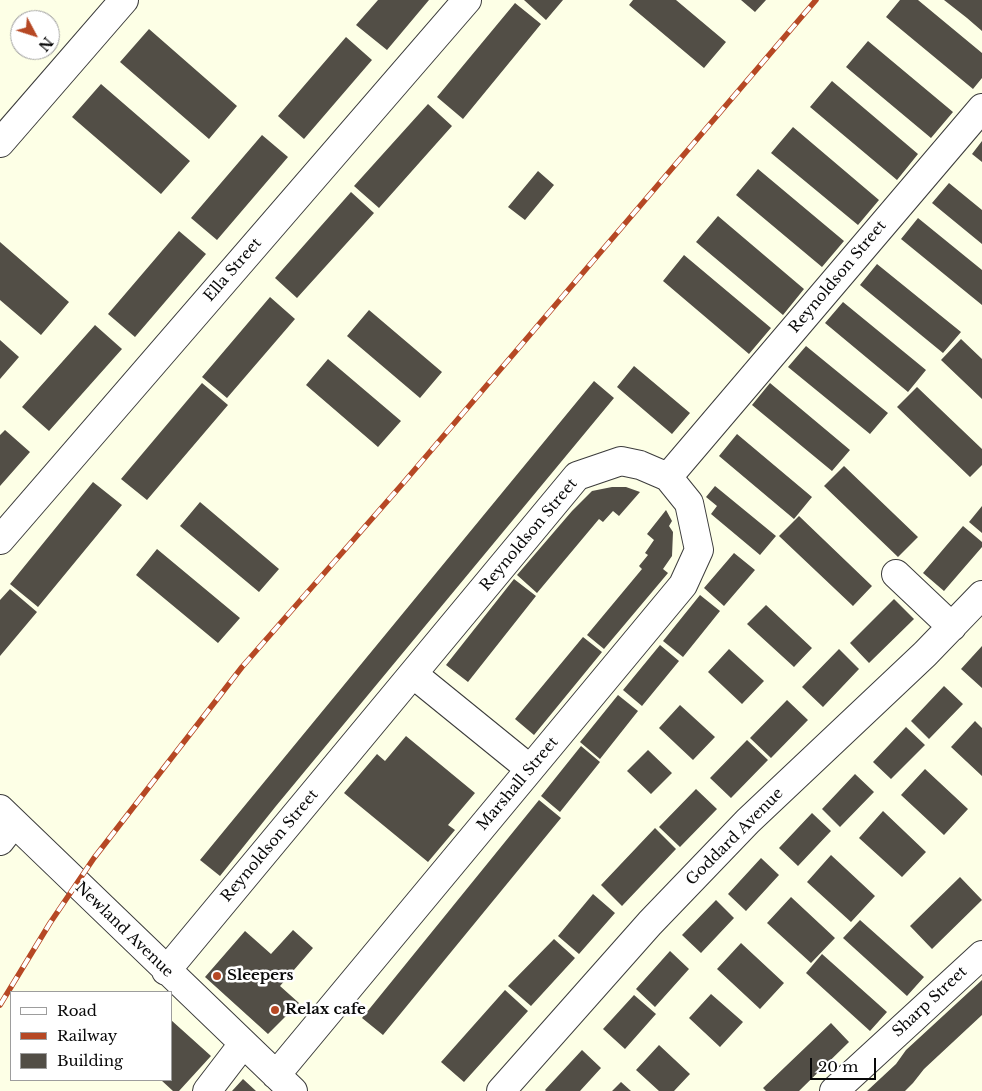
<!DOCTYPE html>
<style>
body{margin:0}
#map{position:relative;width:982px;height:1091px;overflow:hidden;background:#fdffe6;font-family:"Libre Baskerville",serif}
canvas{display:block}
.legend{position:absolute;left:10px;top:991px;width:162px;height:90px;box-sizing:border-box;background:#fff;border:1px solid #9d9d9d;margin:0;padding:6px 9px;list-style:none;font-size:15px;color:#090909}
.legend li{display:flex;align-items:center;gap:10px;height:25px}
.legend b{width:25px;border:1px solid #9d9d9d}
.north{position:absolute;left:10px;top:10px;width:50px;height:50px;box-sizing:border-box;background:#fff;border:1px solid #9d9d9d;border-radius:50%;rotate:130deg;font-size:14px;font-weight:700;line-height:20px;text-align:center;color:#090909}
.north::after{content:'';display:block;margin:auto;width:18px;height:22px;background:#b64824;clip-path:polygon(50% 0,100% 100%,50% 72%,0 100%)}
.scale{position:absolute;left:810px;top:1058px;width:66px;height:22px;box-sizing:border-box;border:2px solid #090909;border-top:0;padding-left:6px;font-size:15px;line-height:18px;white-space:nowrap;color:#090909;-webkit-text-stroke:4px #fff;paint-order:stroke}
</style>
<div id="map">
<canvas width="982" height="1091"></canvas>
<ul class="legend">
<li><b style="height:6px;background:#fff"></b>Road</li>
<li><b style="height:6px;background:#b64824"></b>Railway</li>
<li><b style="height:14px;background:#524e46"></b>Building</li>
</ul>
<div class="north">N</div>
<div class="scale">20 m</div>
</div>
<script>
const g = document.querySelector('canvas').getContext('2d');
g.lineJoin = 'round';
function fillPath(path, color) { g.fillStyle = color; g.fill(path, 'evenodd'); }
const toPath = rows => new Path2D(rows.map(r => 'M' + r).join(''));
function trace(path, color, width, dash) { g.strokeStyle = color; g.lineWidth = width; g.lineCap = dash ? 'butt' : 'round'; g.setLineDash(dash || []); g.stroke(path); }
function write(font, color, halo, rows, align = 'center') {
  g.font = font + ' "Libre Baskerville",serif'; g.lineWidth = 5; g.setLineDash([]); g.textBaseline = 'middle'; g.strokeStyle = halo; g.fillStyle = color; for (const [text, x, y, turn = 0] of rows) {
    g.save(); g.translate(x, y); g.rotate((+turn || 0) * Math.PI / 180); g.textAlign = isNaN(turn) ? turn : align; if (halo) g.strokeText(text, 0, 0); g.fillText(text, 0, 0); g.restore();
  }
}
fillPath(toPath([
 [378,0,429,0,387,50,356,25],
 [524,0,563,0,546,20],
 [633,0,676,0,726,42,704,68,629,5],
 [741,0,766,0,755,12],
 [900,0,918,0,982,53,982,78,973,89,886,17],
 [944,0,982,0,982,31,967,18],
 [515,3,541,24,463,119,437,97],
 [149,29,237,106,209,139,120,62],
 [346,37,372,60,304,139,278,116],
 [868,41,953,112,931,138,846,67],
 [832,81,918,154,897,180,810,107],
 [101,84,190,161,161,194,72,117],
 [428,104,452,126,379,208,354,186],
 [793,127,879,200,858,225,771,153],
 [262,135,288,157,217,240,191,218],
 [982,141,982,162,972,154],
 [758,169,844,241,822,267,736,195],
 [538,171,554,185,525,220,508,207],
 [949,183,982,210,982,244,932,203],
 [351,192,374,213,297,298,275,278],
 [718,216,804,289,783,315,696,242],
 [918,218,982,270,982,305,901,239],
 [179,231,206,254,135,337,108,314],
 [0,242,69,302,41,335,0,300],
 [684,255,771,328,749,354,663,281],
 [877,264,961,332,943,353,860,285],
 [270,297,295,319,227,398,202,377],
 [843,302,926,370,908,392,825,323],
 [369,310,442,372,420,398,347,336],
 [95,325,122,349,49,431,22,407],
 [961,339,982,359,982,399,941,360],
 [0,340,19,357,0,379],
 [806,346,888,413,870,434,788,367],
 [328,359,401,421,378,447,306,385],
 [634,366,690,413,672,434,617,387],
 [594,381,614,398,276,806,220,876,200,860],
 [202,383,228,405,147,500,121,479],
 [770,383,850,450,832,471,752,405],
 [917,387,982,449,982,465,970,477,897,407],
 [5,430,30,452,0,486,0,435],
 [737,434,812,497,794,519,719,456],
 [844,466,918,537,898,557,824,486],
 [93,482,122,505,38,607,10,584],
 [715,486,776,536,760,555,711,514,717,506,706,497],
 [612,487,626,487,640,492,619,516,613,511,603,522,599,519,537,593,517,575,572,511,592,491],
 [200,502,279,569,259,592,180,526],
 [982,506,982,533,969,522],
 [666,510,672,521,669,526,673,532,672,556,663,569,668,573,604,649,587,635,642,569,639,566,648,555,645,553,654,540,647,534],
 [799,516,872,586,853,606,779,536],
 [963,526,982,542,982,547,944,591,923,573],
 [157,549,240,618,218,643,136,575],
 [734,553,755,570,724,606,704,588],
 [514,579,536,596,468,682,446,665],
 [10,589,37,612,0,656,0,600],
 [700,595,720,611,683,657,663,641],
 [894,599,914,619,869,663,850,643],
 [766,605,812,648,794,667,747,624],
 [583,637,602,652,534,735,515,719],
 [660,645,679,661,642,706,623,690],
 [982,646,982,688,961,669],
 [729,649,764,681,742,704,708,672],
 [839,649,859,669,823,707,802,687],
 [944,686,963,704,929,739,911,721],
 [618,695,638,711,600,759,580,742],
 [787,700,808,720,771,758,750,738],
 [680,705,715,737,693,760,659,728],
 [975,721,982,728,982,776,951,747],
 [906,727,925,745,891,779,873,762],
 [406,736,475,793,448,825,455,830,428,862,344,793,377,754,385,761],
 [747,740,768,760,731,798,710,778],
 [581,746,600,762,560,812,541,796],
 [648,750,672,773,651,794,627,771],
 [925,769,968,809,944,835,901,795],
 [855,774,874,792,840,827,822,809],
 [696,789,717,809,680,847,659,827],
 [539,800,561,818,383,1035,362,1018],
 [883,811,926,852,902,877,859,838],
 [812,813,831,831,798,866,779,848],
 [655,828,676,849,622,906,601,885],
 [831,855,875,896,851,922,807,882],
 [761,858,779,875,746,911,728,894],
 [960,877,982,900,932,949,910,926],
 [593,894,615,913,579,954,558,936],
 [791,897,835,938,811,963,767,923],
 [716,900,734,918,701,953,682,935],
 [860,920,924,977,907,996,843,938],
 [293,930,313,948,280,986,299,1003,268,1034,205,977,245,931,271,954],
 [554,939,575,958,531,1006,508,986],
 [741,943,784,983,760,1009,717,969],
 [670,951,689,969,655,1007,636,989],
 [822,954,887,1012,870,1031,806,973],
 [982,980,982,1015,924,1069,913,1083,905,1091,867,1091,896,1064,906,1050],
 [505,990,528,1011,464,1082,441,1062],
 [711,994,743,1022,720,1047,689,1018],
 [634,995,656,1014,625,1049,603,1029],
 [171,1020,211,1056,179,1091,173,1091,161,1080,171,1080],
 [831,1023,849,1042,799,1091,766,1091,763,1088],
 [659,1045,690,1074,674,1091,659,1091,636,1070],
 [582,1050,601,1068,580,1091,546,1091,545,1090],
 [243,1079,256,1091,232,1091],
 [621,1082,631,1091,612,1091]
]), '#524e46');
const minor = toPath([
 [0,143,124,0],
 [668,477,982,108],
 [0,540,467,0],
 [896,574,952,627],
 [413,674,530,769],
 [0,809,293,1091],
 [0,841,14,823],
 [166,971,577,476,621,461,640,465,668,477,689,503,699,550,683,585,276,1075],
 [207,1091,243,1044],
 [501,1091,650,923,748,821,925,654,982,595],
 [834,1091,982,955]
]);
trace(minor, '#3c3c3c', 30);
trace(minor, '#fff', 28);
const rail = toPath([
 [0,1005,50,923,94,858,242,667,405,481,816,0]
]);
trace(rail, '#b64824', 5.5);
trace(rail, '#fff', 4, [11]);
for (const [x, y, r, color] of [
 [217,976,5,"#b64824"],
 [275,1010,5,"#b64824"]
]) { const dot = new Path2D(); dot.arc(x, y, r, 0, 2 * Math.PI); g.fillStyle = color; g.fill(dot); trace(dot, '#fff', 2); }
write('15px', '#090909', '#fff', [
 ["Ella Street",233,270,-49],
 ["Reynoldson Street",838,277,-50],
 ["Reynoldson Street",529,535,-50],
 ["Marshall Street",518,784,-50],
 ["Goddard Avenue",735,837,-45],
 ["Reynoldson Street",270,846,-50],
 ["Newland Avenue",124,930,44],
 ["Sharp Street",930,1002,-43]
]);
write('bold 15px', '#090909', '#fff', [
 ["Sleepers",227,976],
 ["Relax cafe",285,1010]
], 'left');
</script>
